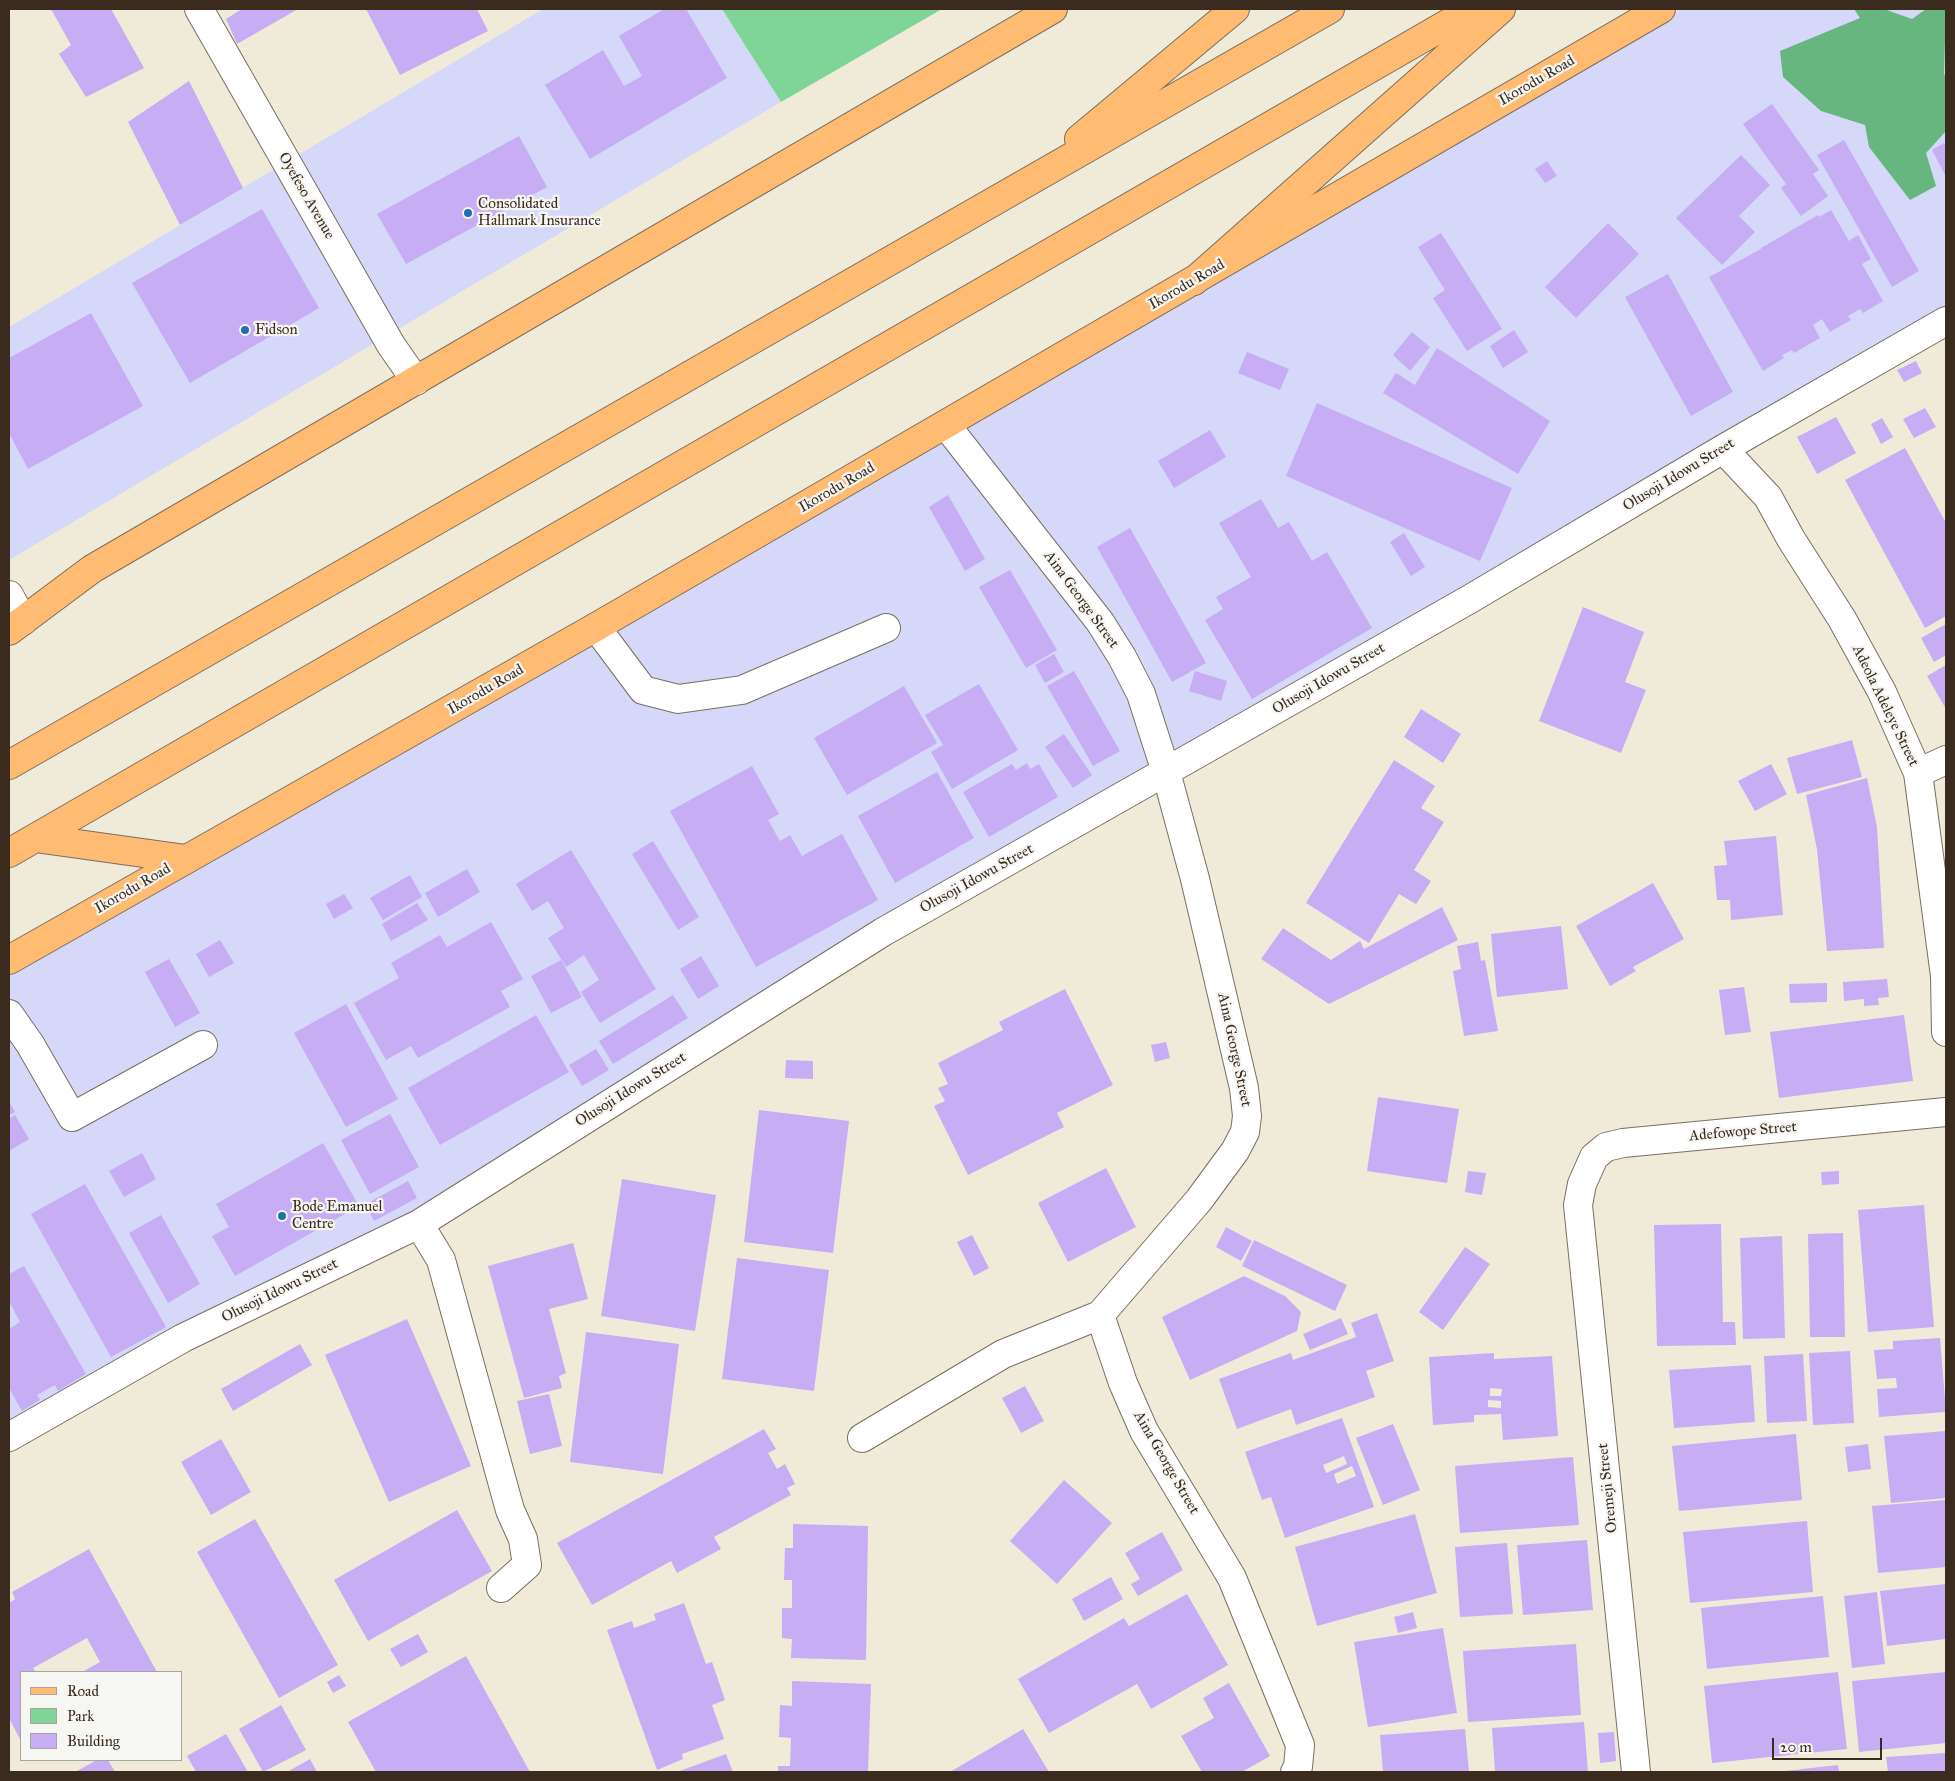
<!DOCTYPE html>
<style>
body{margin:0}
#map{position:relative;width:1955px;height:1781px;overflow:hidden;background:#f0ebd9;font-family:"IM FELL Great Primer",serif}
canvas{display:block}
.frame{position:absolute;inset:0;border:10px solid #3b2a1e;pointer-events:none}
.legend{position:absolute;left:20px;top:1671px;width:162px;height:90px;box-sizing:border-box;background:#f6f6f2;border:1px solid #aba49d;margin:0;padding:6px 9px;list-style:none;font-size:15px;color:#3b2a1e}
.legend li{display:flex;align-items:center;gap:10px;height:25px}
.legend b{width:25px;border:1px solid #aba49d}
.scale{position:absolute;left:1772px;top:1738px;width:110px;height:22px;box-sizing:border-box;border:2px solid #3b2a1e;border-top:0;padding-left:6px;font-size:15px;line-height:18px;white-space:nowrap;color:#3b2a1e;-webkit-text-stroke:4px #f6f6f2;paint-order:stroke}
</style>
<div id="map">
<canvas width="1955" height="1781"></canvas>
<div class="frame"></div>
<ul class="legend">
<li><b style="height:6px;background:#ffbb71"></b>Road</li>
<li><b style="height:14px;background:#7fd498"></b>Park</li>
<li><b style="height:14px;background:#c6adf4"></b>Building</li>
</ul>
<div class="scale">20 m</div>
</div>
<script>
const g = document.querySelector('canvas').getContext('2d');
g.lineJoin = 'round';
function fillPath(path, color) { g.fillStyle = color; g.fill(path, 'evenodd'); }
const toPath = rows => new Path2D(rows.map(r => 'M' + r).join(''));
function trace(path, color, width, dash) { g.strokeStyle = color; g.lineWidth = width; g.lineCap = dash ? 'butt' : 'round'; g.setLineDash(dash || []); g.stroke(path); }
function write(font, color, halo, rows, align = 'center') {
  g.font = font + ' "IM FELL Great Primer",serif'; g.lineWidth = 4.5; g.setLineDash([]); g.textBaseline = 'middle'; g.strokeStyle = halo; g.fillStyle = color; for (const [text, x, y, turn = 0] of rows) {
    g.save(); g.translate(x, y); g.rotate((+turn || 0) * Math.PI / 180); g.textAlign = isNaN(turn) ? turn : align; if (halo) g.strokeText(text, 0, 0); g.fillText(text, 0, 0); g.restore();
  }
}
fillPath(toPath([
 [543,9,722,9,781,102,9,560,9,327],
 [1682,9,1946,9,1946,333,9,1454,9,976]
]), '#d5d8f9');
fillPath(toPath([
 [722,9,942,9,781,102]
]), '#7fd498');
fillPath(toPath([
 [1854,9,1884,9,1912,19,1926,9,1946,9,1944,74,1946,77,1946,131,1926,153,1936,186,1910,200,1869,147,1865,125,1821,111,1783,77,1780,51,1860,18]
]), '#67b680');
fillPath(toPath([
 [51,9,111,9,144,68,86,97,59,54,71,45],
 [242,9,298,9,237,44,226,19],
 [366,9,477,9,488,31,400,75],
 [664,9,686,9,727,78,590,159,545,85,603,50,624,86,642,76,619,36],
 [189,81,243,188,180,225,128,122],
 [1772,104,1819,170,1813,174,1828,196,1801,216,1781,188,1786,184,1743,124],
 [519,136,547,187,406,264,377,214],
 [1844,140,1919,271,1892,287,1817,155],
 [1944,143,1946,148,1946,177,1932,150],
 [1741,155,1770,185,1739,216,1755,232,1722,265,1676,218],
 [1547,161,1557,176,1545,183,1535,169],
 [262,209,319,308,190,383,132,283],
 [1831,210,1849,241,1858,235,1871,259,1862,264,1883,301,1863,313,1860,309,1848,316,1851,320,1830,332,1822,319,1813,325,1820,338,1794,353,1792,350,1782,355,1784,358,1763,371,1709,277,1761,249,1761,248,1818,215,1819,217],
 [1608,223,1639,254,1576,318,1545,287],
 [1441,233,1502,329,1467,351,1433,298,1445,290,1418,247],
 [1668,274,1733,392,1691,416,1625,297],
 [91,313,143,406,28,469,9,433,9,358],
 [1514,330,1528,352,1503,368,1490,346],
 [1412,332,1430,347,1410,371,1393,355],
 [1437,348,1550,421,1518,474,1383,393,1396,373,1415,385],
 [1247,352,1289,369,1280,390,1238,373],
 [1916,361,1922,373,1904,382,1897,370],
 [1317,403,1512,488,1480,561,1286,476],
 [1925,408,1936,427,1914,438,1903,419],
 [1836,417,1856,453,1817,474,1797,437],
 [1882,418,1893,437,1881,444,1871,424],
 [1210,430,1226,457,1174,488,1158,461],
 [1905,448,1946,523,1946,616,1925,628,1845,480],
 [948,495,985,559,965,571,929,507],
 [1261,499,1278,528,1289,522,1312,561,1327,552,1372,628,1252,699,1205,620,1223,609,1216,597,1251,577,1219,523],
 [1130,528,1206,663,1172,682,1097,547],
 [1404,533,1425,567,1411,576,1390,542],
 [1010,570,1057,650,1026,668,979,587],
 [1583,607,1644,632,1625,682,1646,690,1621,753,1539,721],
 [1946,624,1946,655,1934,662,1921,638],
 [1054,654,1064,672,1045,683,1035,665],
 [1946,665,1946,709,1927,676],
 [1074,671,1120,751,1093,766,1047,686],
 [1195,671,1227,681,1221,701,1189,691],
 [979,684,1018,750,952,789,931,752,943,745,925,715],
 [904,686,937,743,847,795,814,738],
 [1421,709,1461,734,1443,763,1404,737],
 [1064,734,1092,775,1073,788,1045,747],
 [1852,740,1862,777,1797,794,1787,758],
 [1394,760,1435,786,1421,808,1444,822,1414,870,1431,881,1416,904,1399,894,1369,943,1306,903],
 [1027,763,1030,769,1039,764,1058,797,989,837,963,792,1012,764,1016,770],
 [1771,764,1787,794,1755,811,1738,781],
 [752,766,779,814,768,820,780,841,790,835,802,856,842,834,878,900,756,967,670,811],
 [937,772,974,838,895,883,858,816],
 [1867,778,1877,827,1884,948,1827,951,1817,849,1806,795],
 [1776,836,1783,915,1731,920,1730,900,1717,900,1714,866,1727,865,1724,841],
 [653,841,699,917,678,930,632,854],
 [571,850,656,989,600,1023,581,992,599,980,584,955,566,967,548,938,564,928,548,901,532,911,516,884],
 [467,869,480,892,438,917,425,893],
 [410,875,422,897,383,920,370,898],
 [1653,883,1684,939,1633,967,1636,971,1610,986,1576,926],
 [344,894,353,908,334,919,326,904],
 [417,903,428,920,391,941,382,924],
 [1442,907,1458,940,1329,1004,1261,959,1283,928,1331,960,1360,941,1364,949],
 [491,922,523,979,501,991,510,1007,418,1058,411,1046,386,1060,354,1003,399,978,391,963,440,935,447,947],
 [1561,926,1568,989,1497,997,1491,934],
 [220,940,234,963,209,977,196,954],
 [1478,942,1481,961,1485,960,1498,1031,1464,1036,1453,971,1461,969,1457,946],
 [701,956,719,986,698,999,680,969],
 [169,959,200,1013,175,1027,145,972],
 [561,960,582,997,551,1013,531,976],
 [1887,979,1889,997,1878,998,1879,1005,1864,1006,1864,999,1844,1001,1843,982],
 [1827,983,1827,1002,1790,1003,1789,984],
 [1744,987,1751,1032,1725,1035,1719,990],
 [1065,989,1113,1085,1057,1113,1064,1127,968,1175,934,1106,945,1101,938,1088,948,1084,938,1063,1003,1030,999,1022],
 [673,995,688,1018,613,1064,599,1041],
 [346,1004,398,1099,346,1127,294,1033],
 [536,1015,569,1072,440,1145,408,1088],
 [1904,1015,1913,1081,1779,1098,1770,1032],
 [1166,1042,1170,1058,1155,1062,1151,1045],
 [596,1049,609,1070,582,1086,569,1065],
 [786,1060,813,1061,813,1079,785,1078],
 [1378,1097,1459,1109,1447,1183,1367,1171],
 [9,1101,15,1112,9,1115],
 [759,1110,849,1121,833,1253,744,1242],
 [390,1114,419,1167,370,1194,341,1140],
 [15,1115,29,1139,9,1151,9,1119],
 [323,1143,359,1206,235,1276,212,1236,229,1227,216,1204],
 [142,1153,156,1179,124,1197,109,1171],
 [1106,1168,1136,1227,1068,1262,1038,1203],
 [1468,1171,1486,1173,1482,1195,1465,1192],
 [1839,1171,1839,1184,1822,1185,1821,1172],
 [622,1179,716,1195,695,1331,601,1316],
 [408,1181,417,1198,374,1221,366,1204],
 [85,1184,166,1327,111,1357,31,1214],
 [1924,1205,1934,1327,1868,1332,1858,1210],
 [161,1215,200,1284,168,1303,129,1233],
 [1721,1224,1723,1322,1735,1322,1736,1345,1657,1346,1654,1225],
 [1226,1227,1252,1241,1241,1261,1216,1247],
 [1843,1233,1845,1337,1810,1337,1808,1234],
 [972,1235,989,1268,974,1276,957,1242],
 [1782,1236,1785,1338,1743,1339,1740,1238],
 [1254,1240,1347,1285,1335,1311,1242,1266],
 [573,1243,588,1299,549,1309,566,1373,559,1376,562,1388,524,1398,488,1266],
 [1465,1247,1490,1264,1443,1330,1419,1312],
 [737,1258,829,1270,814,1391,722,1379],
 [24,1266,86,1374,58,1391,55,1385,37,1395,40,1400,22,1411,9,1388,9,1329,20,1322,9,1301,9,1274],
 [1244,1276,1285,1296,1301,1312,1297,1331,1190,1380,1162,1317],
 [1377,1313,1394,1361,1366,1371,1375,1397,1296,1425,1291,1409,1237,1429,1219,1379,1291,1353,1293,1360,1356,1337,1351,1323],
 [1341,1318,1348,1334,1310,1350,1303,1334],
 [407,1319,471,1466,389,1502,325,1355],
 [586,1332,679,1344,663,1474,570,1462],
 [1940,1338,1946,1412,1879,1417,1877,1389,1897,1388,1896,1378,1877,1379,1874,1350,1893,1349,1893,1341],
 [300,1344,312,1365,233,1411,221,1389],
 [1850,1351,1854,1423,1813,1425,1809,1353],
 [1494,1353,1494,1359,1552,1356,1558,1436,1503,1440,1501,1414,1474,1415,1474,1422,1433,1425,1429,1357],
 [1490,1388,1502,1389,1501,1396,1490,1396],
 [1488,1400,1501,1401,1501,1408,1488,1407],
 [1803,1354,1807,1421,1767,1423,1764,1356],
 [1751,1365,1755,1422,1674,1428,1669,1370],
 [1025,1386,1044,1421,1021,1433,1002,1398],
 [549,1394,562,1446,530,1454,517,1401],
 [1342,1418,1374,1507,1285,1538,1271,1497,1262,1500,1245,1452],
 [1344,1456,1347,1464,1326,1473,1323,1465],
 [1352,1466,1356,1476,1337,1484,1334,1474],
 [1393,1424,1420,1490,1383,1505,1356,1438],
 [764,1429,776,1449,768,1453,777,1469,785,1464,795,1484,787,1488,791,1495,714,1537,721,1549,677,1573,671,1561,592,1605,557,1543],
 [1946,1431,1946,1498,1891,1503,1884,1436],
 [1796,1434,1802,1500,1679,1511,1672,1446],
 [221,1439,251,1492,211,1515,181,1462],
 [1868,1444,1871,1469,1848,1472,1845,1447],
 [1573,1457,1579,1525,1460,1533,1455,1466],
 [1064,1480,1112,1523,1057,1584,1010,1541],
 [1946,1500,1946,1567,1878,1573,1872,1506],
 [457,1510,492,1571,368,1641,334,1580],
 [1415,1514,1437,1593,1317,1626,1295,1547],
 [255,1519,338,1665,279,1698,197,1552],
 [1807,1521,1813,1592,1690,1603,1683,1532],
 [793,1524,868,1526,866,1660,791,1658,792,1639,782,1638,782,1608,792,1608,792,1580,784,1580,785,1548,793,1548],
 [1162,1532,1183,1570,1138,1596,1131,1584,1140,1579,1125,1553],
 [1587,1540,1593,1610,1523,1615,1517,1545],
 [1507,1543,1513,1614,1460,1617,1455,1547],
 [89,1549,157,1672,82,1672,100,1662,87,1638,33,1668,36,1672,21,1672,21,1741,9,1718,9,1603,15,1599,12,1592],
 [1111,1577,1123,1599,1084,1621,1072,1599],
 [1946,1584,1946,1639,1887,1646,1880,1591],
 [1877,1592,1885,1664,1852,1668,1844,1596],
 [1187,1594,1228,1665,1151,1709,1137,1684,1049,1733,1018,1679,1124,1618,1129,1626],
 [1823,1596,1829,1657,1707,1669,1701,1608],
 [684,1603,706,1664,712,1662,725,1700,712,1705,724,1739,682,1754,683,1759,657,1770,607,1630,632,1621,634,1628,656,1620,654,1614],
 [1413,1612,1417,1628,1398,1633,1394,1617],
 [1443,1628,1457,1713,1368,1727,1354,1642],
 [418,1634,428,1652,401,1667,390,1649],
 [1576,1644,1581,1715,1468,1722,1463,1651],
 [466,1656,530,1772,376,1772,348,1722],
 [1838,1672,1847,1749,1712,1763,1704,1686],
 [1946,1672,1946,1743,1859,1752,1852,1681],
 [339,1675,346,1686,333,1693,327,1682],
 [792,1681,871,1684,868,1772,778,1772,778,1766,790,1766,791,1738,779,1737,780,1705,792,1706],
 [1229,1683,1270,1756,1242,1772,1202,1772,1181,1736,1214,1718,1203,1698],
 [281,1705,306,1750,263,1772,239,1729],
 [1584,1722,1588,1772,1495,1772,1492,1728],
 [1023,1729,1049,1772,950,1772],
 [1465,1729,1469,1772,1383,1772,1380,1735],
 [1614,1732,1616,1761,1600,1763,1598,1733],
 [226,1734,248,1772,196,1772,187,1756],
 [1946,1753,1946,1772,1888,1772,1886,1757],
 [726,1754,733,1772,677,1772],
 [310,1759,317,1772,287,1772],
 [97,1760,108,1760,115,1772,75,1772],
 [1838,1765,1839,1772,1785,1772,1785,1771]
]), '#c6adf4');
const minor = toPath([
 [199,9,391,345,416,381],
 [946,425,1100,622,1122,657,1141,694,1166,772,1195,879,1244,1088,1247,1116,1245,1132,1235,1151,1199,1200,1100,1315,1123,1383,1144,1431,1232,1578,1300,1745,1298,1767,1295,1772],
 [1723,449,1768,497,1791,539,1842,619,1882,692,1918,773,1945,976,1946,1032],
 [9,595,23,621],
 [596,627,643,690,678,699,742,690,886,628],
 [1918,773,1946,760],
 [9,1014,30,1044,72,1117,203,1045],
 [419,1224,441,1260,510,1510,523,1539,527,1565,501,1588],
 [9,1437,183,1338,419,1224,883,932,1470,599,1723,449,1946,321],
 [862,1438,1003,1354,1100,1315],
 [1636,1772,1578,1205,1582,1184,1594,1157,1606,1147,1623,1143,1946,1112]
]);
const major = toPath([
 [9,631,92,569,1053,9],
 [9,960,596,627,1661,9]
]);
const highway = toPath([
 [1079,139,1235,9],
 [1194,281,1501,9],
 [9,765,1330,9],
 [35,838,186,859],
 [9,853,1473,9]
]);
trace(minor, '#7a6e5f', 30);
trace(major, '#7a6e5f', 30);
trace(highway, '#7a6e5f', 30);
trace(minor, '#fff', 28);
trace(major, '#ffbb71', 28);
trace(highway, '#ffbb71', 28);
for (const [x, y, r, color] of [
 [468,213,5,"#1f6fb2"],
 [245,330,5,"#1f6fb2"],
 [282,1216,5,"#1f6fb2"]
]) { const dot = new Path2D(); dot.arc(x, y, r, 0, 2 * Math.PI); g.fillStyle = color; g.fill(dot); trace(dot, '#f6f6f2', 2); }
write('15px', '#3b2a1e', '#f6f6f2', [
 ["Ikorodu Road",1537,81,-30],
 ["Oyefeso Avenue",306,196,60],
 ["Ikorodu Road",1187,285,-30],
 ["Olusoji Idowu Street",1679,475,-31],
 ["Ikorodu Road",837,488,-30],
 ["Aina George Street",1081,600,54],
 ["Olusoji Idowu Street",1329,679,-30],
 ["Ikorodu Road",486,690,-30],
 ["Adeola Adeleye Street",1885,706,64],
 ["Olusoji Idowu Street",977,879,-29],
 ["Ikorodu Road",133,889,-30],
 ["Aina George Street",1234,1050,78],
 ["Olusoji Idowu Street",631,1090,-32],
 ["Adefowope Street",1743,1132,-5],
 ["Olusoji Idowu Street",280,1291,-26],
 ["Aina George Street",1166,1463,60],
 ["Oremeji Street",1608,1488,-96]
]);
write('15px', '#3b2a1e', '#f6f6f2', [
 ["Consolidated",478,204],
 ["Hallmark Insurance",478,221],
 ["Fidson",255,330],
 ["Bode Emanuel",292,1207],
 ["Centre",292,1224]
], 'left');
</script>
